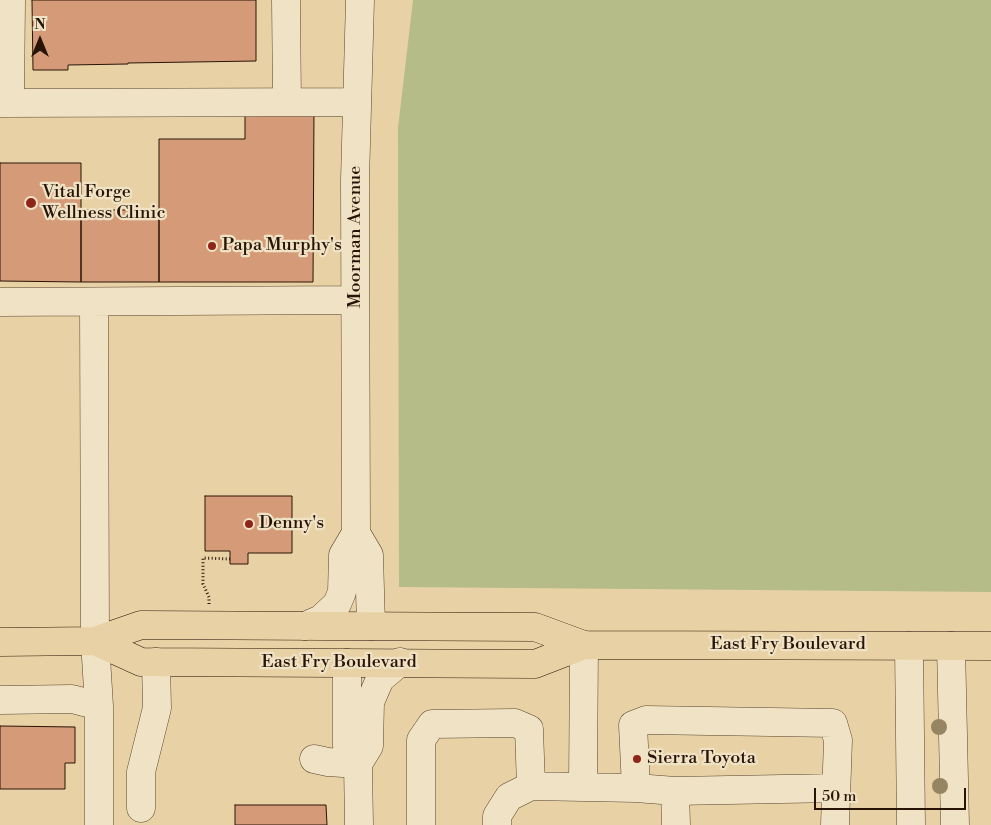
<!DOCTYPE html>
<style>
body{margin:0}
#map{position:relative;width:991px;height:825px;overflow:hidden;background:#e8d2a5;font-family:"Libre Bodoni",serif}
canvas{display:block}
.north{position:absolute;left:15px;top:15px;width:50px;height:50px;-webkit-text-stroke:4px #f0e2c4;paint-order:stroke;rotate:0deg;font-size:14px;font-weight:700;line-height:20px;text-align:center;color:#281407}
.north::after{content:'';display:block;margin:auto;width:18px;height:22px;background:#281407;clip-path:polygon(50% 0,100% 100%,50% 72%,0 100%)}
.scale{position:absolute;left:814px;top:788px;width:152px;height:22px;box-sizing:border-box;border:2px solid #281407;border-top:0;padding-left:6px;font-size:15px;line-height:18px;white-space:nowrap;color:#281407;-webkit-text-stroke:4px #f0e2c4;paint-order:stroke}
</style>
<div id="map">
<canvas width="991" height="825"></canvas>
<div class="north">N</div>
<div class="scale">50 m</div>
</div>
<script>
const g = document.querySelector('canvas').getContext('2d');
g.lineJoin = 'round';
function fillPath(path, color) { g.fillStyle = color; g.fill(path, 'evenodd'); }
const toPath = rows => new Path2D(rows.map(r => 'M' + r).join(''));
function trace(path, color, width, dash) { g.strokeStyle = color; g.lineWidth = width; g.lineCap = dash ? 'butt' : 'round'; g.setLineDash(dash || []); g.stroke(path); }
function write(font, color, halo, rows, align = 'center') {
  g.font = font + ' "Libre Bodoni",serif'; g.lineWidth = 4.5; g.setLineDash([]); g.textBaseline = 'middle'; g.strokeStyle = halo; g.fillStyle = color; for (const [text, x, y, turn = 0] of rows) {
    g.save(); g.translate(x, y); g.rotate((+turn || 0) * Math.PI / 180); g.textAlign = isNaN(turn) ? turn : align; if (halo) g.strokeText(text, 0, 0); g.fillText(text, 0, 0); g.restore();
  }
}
fillPath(toPath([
 [413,0,991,0,991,592,399,587,398,128]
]), '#b5bc87');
const building = toPath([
 [32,0,256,0,256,61,128,63,128,64,68,65,68,70,33,70,32,0],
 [245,109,314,109,313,282,159,282,159,139,245,139,245,109],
 [0,163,81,163,81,282,0,281,0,163],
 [81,210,159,210,159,282,81,282,81,210],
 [205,496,292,496,292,553,248,553,248,564,230,564,230,551,205,551,205,496],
 [0,726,75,727,75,763,65,763,65,789,0,789,0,726],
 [235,805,326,805,327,825,235,825,235,805]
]);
fillPath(building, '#d59b78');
trace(building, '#281407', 1);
const minor = toPath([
 [286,0,287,102],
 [360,0,355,180,356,533,369,555,371,626],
 [0,103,357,102],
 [10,103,11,0],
 [0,302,355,300],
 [94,302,95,641,99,706,99,825],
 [305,626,321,619,337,604,342,592,343,555,356,533],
 [909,646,911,825],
 [951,646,955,825],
 [347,663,347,746,358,764,359,825],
 [0,700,72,699,99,706],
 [314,759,328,762,358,764],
 [358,764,369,746,370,702,380,679,400,662],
 [583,786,584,645],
 [636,788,633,725,646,720,833,723,838,740,835,825],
 [675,791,836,788],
 [141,808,141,772,157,708,156,662],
 [421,825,421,740,432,724,515,723,529,729,531,786],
 [497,825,497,816,509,797,531,786,636,788,675,791,676,825]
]);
const major = toPath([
 [95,641,141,662,535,664,584,645],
 [0,642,95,641,141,625,325,626,535,627,584,645,991,646]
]);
trace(minor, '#58442e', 29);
trace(major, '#281407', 29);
trace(toPath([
 [209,604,209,597,203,584,203,558,230,559]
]), '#281407', 3, [1, 2.5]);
trace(minor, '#f0e2c4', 28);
trace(major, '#e8d2a5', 28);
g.fillStyle = '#968563';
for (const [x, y] of [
 [939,727],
 [940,786]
]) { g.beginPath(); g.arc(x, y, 8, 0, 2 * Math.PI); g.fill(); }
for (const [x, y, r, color] of [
 [31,203,6,"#8f2418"],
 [212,246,5,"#8f2418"],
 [249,524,5,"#8f2418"],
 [637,759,5,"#8f2418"]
]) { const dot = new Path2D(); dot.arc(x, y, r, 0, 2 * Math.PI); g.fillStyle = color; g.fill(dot); trace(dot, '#f0e2c4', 2); }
write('18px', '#281407', '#f0e2c4', [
 ["Vital Forge",42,193],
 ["Wellness Clinic",42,214],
 ["Papa Murphy's",222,246],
 ["Denny's",259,524],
 ["Sierra Toyota",647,759]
], 'left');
write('18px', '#281407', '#f0e2c4', [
 ["Moorman Avenue",356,237,-90],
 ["East Fry Boulevard",788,645],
 ["East Fry Boulevard",339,663]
]);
</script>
